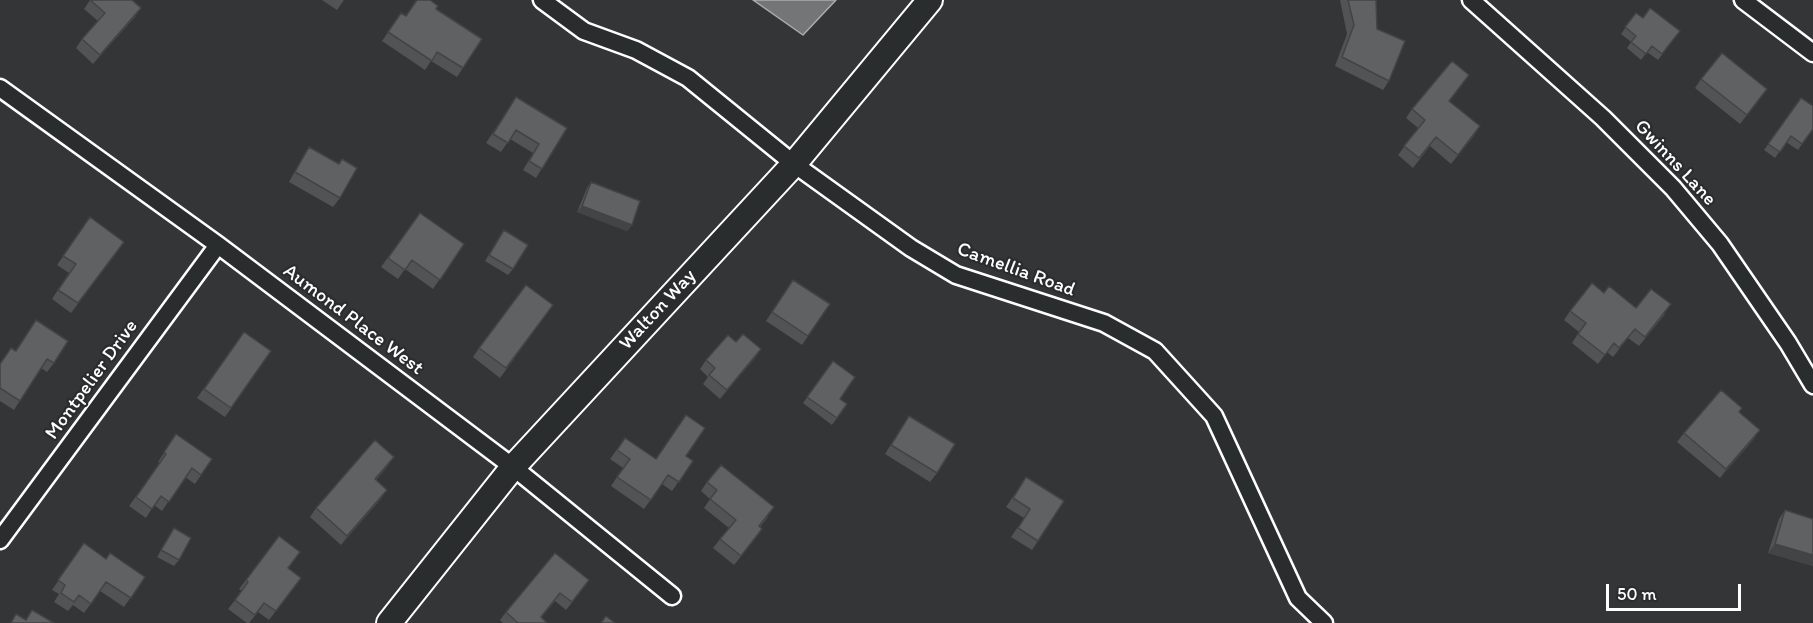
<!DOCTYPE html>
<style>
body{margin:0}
#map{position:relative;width:1813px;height:623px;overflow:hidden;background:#333536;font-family:Itim,sans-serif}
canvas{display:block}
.scale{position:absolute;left:1606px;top:584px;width:135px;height:27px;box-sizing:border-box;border:3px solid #fff;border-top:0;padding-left:8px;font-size:18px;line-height:21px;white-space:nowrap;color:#fff;-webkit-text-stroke:4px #2a2d2e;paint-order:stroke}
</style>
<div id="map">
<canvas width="1813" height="623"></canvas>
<div class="scale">50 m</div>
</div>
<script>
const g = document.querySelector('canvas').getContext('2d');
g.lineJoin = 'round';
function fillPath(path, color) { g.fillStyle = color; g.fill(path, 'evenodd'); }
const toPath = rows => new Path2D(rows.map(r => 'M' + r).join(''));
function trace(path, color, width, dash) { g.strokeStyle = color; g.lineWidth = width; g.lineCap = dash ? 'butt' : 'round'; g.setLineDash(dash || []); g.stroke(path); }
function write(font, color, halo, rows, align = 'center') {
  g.font = font + ' Itim,sans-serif'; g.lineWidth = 4.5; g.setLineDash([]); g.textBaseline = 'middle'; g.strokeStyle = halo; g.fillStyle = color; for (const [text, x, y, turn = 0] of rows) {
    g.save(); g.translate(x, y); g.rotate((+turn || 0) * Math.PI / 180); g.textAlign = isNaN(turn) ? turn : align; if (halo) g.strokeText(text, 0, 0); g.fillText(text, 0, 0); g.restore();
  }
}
const water = toPath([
 [753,0,836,0,803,35,753,0]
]);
fillPath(water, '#737576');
trace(water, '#abacad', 1.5);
const street = toPath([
 [542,0,584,31,636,50,688,78,794,164,911,248,956,275,1104,323,1155,351,1214,416,1298,598,1324,623],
 [1471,0,1603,118,1673,188,1720,244,1788,343,1813,385],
 [1743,0,1813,53],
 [0,88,218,245,513,467,672,596],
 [0,540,218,245]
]);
const secondary = toPath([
 [389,623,513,467,794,164,930,0]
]);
trace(street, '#fff', 21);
trace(secondary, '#fff', 28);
trace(street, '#2a2d2e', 16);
trace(secondary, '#2a2d2e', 24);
fillPath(toPath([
 [90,0,141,8,135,17,93,64,76,48,82,39,98,21,84,9],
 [322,0,344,0,337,10],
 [416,0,436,9,463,68,457,77,431,61,425,70,382,41,401,13,406,16],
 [1340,0,1376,0,1377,29,1389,81,1383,90,1335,66,1347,34],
 [1636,13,1643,18,1680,31,1658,60,1647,52,1641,60,1627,48,1631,42,1621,34],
 [1701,79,1767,89,1740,124,1695,88],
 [1463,84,1449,102,1474,136,1451,164,1430,146,1413,168,1398,155,1418,128,1406,118,1412,109],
 [516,97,567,128,536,178,523,170,533,153,510,139,501,152,486,143],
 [1801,98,1813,129,1798,150,1786,142,1775,158,1764,150],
 [309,147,338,164,342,159,340,198,333,207,289,182,303,156],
 [591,182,632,225,627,231,577,212,587,188],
 [420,213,464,244,433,289,405,269,398,279,381,267],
 [90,217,118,251,71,313,52,299,69,273,57,265],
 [504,230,513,269,508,275,485,261],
 [793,280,830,304,802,345,766,321],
 [1604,293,1636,308,1665,314,1639,346,1628,338,1613,357,1607,352,1598,364,1572,343,1579,332,1564,320,1570,311],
 [553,305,500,378,473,357,479,348],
 [36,320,54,363,47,372,41,368,14,410,0,401,0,363,15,351],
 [244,332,271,351,225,417,197,398],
 [736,342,761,349,755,358,720,399,703,384,708,377,700,369,706,360],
 [833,361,840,399,847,404,832,425,803,403],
 [1739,412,1754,439,1720,478,1677,442,1684,433],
 [909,416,937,473,930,482,885,454],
 [176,434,212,459,195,484,185,477,162,511,154,505,146,518,129,506,160,463,158,462],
 [625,438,656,459,686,456,693,461,672,491,662,484,644,509,611,486,623,468,610,459],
 [388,466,376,480,381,499,341,545,310,517,316,508],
 [1026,477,1038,541,1032,550,1011,537,1024,518,1006,507],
 [707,482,768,517,760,527,762,529,756,538,734,565,713,548,729,528,704,508,710,499,701,491],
 [1785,510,1813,519,1813,566,1768,553,1779,519],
 [174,528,179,560,174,566,157,557],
 [84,543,106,559,145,577,124,607,100,591,84,613,73,605,68,611,54,602,59,594,52,590],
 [555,553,583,589,566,610,555,601,541,618,547,623,503,623,500,620,506,612],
 [288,569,301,578,269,620,258,612,249,623,247,623,228,609,242,591,239,589,246,580]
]), '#525354');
fillPath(toPath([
 [141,8,135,17,93,64,100,55],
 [1480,126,1474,136,1451,164,1458,155],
 [582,206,632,225,627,231,577,212],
 [761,349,755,358,720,399,727,390],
 [1760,430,1754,439,1720,478,1726,469],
 [394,457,388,466,368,488,375,479],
 [387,490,381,499,341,545,347,536],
 [1775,544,1813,555,1813,566,1768,553]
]), '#424445');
const building = toPath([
 [90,0,132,0,141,8,100,55,82,39,105,13,90,0],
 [417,0,430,0,438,6,436,9,482,39,463,68,437,52,432,61,388,32,401,13,406,16,417,0],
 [1348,0,1376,0,1377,29,1405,41,1389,81,1342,57,1354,25,1348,0],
 [1650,8,1680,31,1662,54,1652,46,1646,54,1631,42,1636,36,1625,27,1636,13,1643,18,1650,8],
 [1722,53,1767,89,1747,115,1701,79,1722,53],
 [1452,61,1469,75,1449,101,1480,126,1458,155,1436,137,1419,158,1404,146,1425,120,1412,109,1452,61],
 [516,97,567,128,542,169,529,161,539,144,516,130,508,143,493,134,516,97],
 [1801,98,1813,106,1813,129,1802,144,1791,136,1780,152,1768,144,1801,98],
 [309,147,339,164,342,159,357,168,340,198,295,172,309,147],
 [591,182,640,201,632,225,582,206,591,182],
 [420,213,464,244,440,280,412,260,405,270,388,258,420,213],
 [90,217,124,242,78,303,58,290,76,264,63,256,90,217],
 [504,230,528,245,513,269,489,255,504,230],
 [793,280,830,304,808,336,772,312,793,280],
 [1592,283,1604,293,1609,286,1636,308,1651,289,1671,304,1645,337,1635,329,1619,348,1614,343,1605,355,1578,334,1586,323,1570,311,1592,283],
 [526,285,553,305,506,368,479,348,526,285],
 [36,320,68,341,54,363,47,359,20,401,0,388,0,364,11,348,16,351,36,320],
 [244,332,271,351,231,408,204,389,244,332],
 [743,334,761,349,727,390,709,375,715,368,706,360,728,335,736,342,743,334],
 [833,361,855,377,840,399,847,404,837,418,807,397,833,361],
 [1721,390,1742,408,1739,412,1760,430,1726,469,1684,433,1721,390],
 [686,415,705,428,686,456,693,461,679,482,668,475,651,500,617,477,630,459,617,450,625,438,656,459,686,415],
 [909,416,955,444,937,473,891,445,909,416],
 [176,434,212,459,201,475,192,468,169,502,161,496,152,509,136,497,166,454,164,452,176,434],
 [375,440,394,457,375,479,387,490,347,536,316,508,375,440],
 [721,465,774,507,759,526,762,529,741,556,720,539,736,520,710,499,717,490,707,482,721,465],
 [1026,477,1064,501,1038,541,1018,528,1030,509,1013,498,1026,477],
 [1785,510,1813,519,1813,555,1775,544,1785,510],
 [174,528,191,538,179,560,161,550,174,528],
 [279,536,300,552,288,568,301,578,276,611,264,603,255,615,235,600,248,582,246,580,279,536],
 [84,543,106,559,110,553,145,577,131,598,106,582,91,604,79,595,74,602,61,593,65,585,58,580,84,543],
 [555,553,589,580,572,602,560,593,541,617,547,623,518,623,506,612,555,553],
 [32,610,54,623,11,623,16,614,26,620,32,610],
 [606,616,615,623,601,623,606,616]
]);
fillPath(building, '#5f6162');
trace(building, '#424445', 1.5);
write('20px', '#fff', '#2a2d2e', [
 ["Gwinns Lane",1675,163,47],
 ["Camellia Road",1016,270,20],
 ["Walton Way",658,310,-47],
 ["Aumond Place West",353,320,37],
 ["Montpelier Drive",92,380,-54]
]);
</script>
